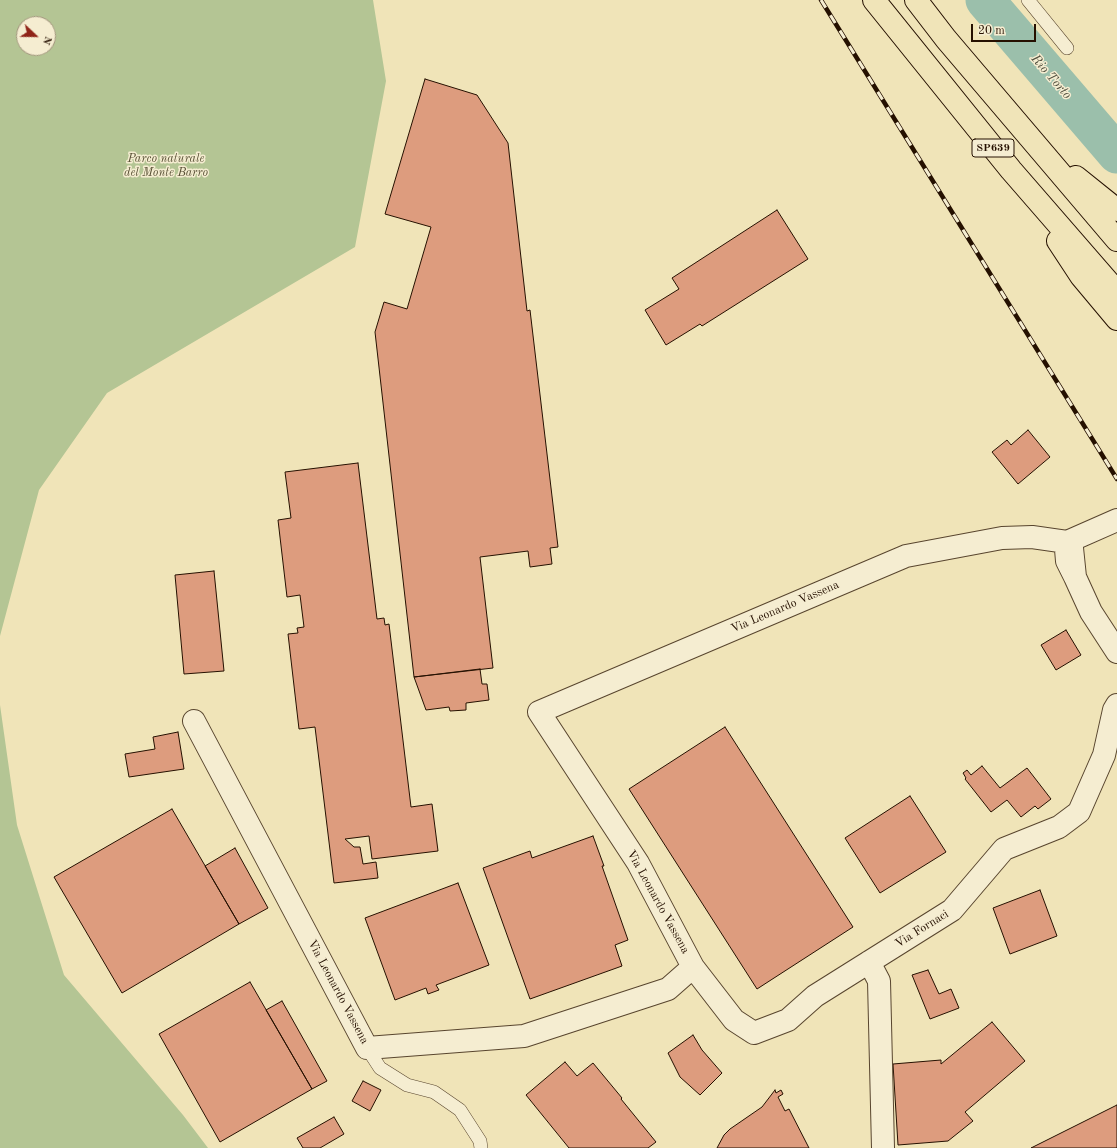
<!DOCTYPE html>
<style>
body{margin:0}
#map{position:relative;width:1117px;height:1148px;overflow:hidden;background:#f0e4b8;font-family:"Old Standard TT",serif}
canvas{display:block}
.north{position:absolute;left:16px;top:16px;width:40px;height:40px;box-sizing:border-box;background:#f5edd1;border:1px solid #a2957d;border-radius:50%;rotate:112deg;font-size:11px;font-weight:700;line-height:16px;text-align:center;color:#251000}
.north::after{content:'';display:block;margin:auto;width:14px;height:18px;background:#8f2418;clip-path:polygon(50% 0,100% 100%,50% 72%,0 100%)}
.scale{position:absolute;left:971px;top:24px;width:65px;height:18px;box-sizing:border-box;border:2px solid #251000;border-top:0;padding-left:5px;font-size:12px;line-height:14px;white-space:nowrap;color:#251000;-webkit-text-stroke:3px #f5edd1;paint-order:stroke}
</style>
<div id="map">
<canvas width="1117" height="1148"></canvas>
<div class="north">N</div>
<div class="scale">20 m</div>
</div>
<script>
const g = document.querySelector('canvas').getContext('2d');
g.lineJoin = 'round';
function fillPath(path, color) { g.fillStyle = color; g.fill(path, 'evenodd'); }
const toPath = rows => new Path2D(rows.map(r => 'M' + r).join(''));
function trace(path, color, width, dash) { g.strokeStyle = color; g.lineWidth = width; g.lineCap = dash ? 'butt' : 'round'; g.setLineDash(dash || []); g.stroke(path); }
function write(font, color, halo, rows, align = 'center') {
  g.font = font + ' "Old Standard TT",serif'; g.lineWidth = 3; g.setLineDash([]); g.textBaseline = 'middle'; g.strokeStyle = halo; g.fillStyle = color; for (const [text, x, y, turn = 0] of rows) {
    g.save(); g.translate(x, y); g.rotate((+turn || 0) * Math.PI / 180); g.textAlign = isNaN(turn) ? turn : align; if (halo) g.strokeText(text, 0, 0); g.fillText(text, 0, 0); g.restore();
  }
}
fillPath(toPath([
 [0,0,373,0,386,81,355,247,107,393,39,490,0,636],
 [24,24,48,24,48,48,24,48],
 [0,705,17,825,64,975,183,1115,208,1148,0,1148]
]), '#b4c594');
trace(toPath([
 [985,0,1117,154]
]), '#9bbfab', 39);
const building = toPath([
 [425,79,477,95,508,143,527,311,530,310,558,547,550,548,552,564,530,567,528,551,480,557,493,668,414,677,375,332,384,302,407,309,431,227,385,214,425,79],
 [777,210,808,259,702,326,700,324,666,345,645,310,679,289,672,278,777,210],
 [1028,430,1050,457,1018,484,992,452,1007,440,1011,445,1028,430],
 [358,463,377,619,384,618,385,625,389,624,411,807,432,804,438,851,372,859,369,836,345,839,354,847,360,847,363,864,376,862,378,878,334,883,315,727,299,729,288,634,298,633,297,628,304,627,300,595,287,597,278,520,291,518,285,472,358,463],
 [214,571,224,671,184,674,175,575,214,571],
 [1066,630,1081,655,1056,670,1041,645,1066,630],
 [480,669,482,684,487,684,489,700,466,703,466,710,450,711,449,707,426,710,414,677,480,669],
 [725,727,853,927,757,989,629,789,725,727],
 [178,732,184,769,129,777,125,754,155,749,153,737,178,732],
 [982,766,1000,788,1027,768,1051,799,1038,809,1035,806,1021,817,1007,800,991,812,965,779,966,778,963,773,967,770,971,775,982,766],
 [910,796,946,852,880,893,845,838,910,796],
 [172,809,239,924,122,993,54,877,172,809],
 [593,836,604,866,602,866,628,940,615,945,622,966,530,999,483,868,530,851,532,858,593,836],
 [235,848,268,908,239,924,205,866,235,848],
 [458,883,489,965,436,985,439,990,428,994,426,988,395,1000,365,918,458,883],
 [1040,890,1057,936,1010,954,993,908,1040,890],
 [928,970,939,994,951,989,959,1008,930,1019,912,975,928,970],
 [250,982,312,1089,220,1142,159,1034,250,982],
 [282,1001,327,1081,312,1089,266,1010,282,1001],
 [992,1022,1025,1061,965,1112,973,1121,948,1141,898,1145,893,1064,941,1060,941,1064,992,1022],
 [693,1035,702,1050,722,1073,700,1095,680,1077,668,1053,693,1035],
 [565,1062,577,1076,593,1063,622,1098,621,1099,656,1142,648,1148,569,1148,526,1095,565,1062],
 [363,1081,381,1090,370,1111,352,1101,363,1081],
 [775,1090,776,1093,781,1090,783,1094,778,1097,785,1111,789,1109,809,1148,717,1148,724,1135,730,1129,762,1107,775,1090],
 [1117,1105,1117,1148,1031,1148,1117,1105],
 [334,1117,344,1134,320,1148,303,1148,297,1138,334,1117]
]);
fillPath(building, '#dd9c7e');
trace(building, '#251000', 1);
const service = toPath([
 [1028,0,1067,48],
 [367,1048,380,1068,407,1085,434,1092,460,1110,480,1141,481,1148]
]);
const minor = toPath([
 [1067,542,1072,548,1075,577,1067,561,1066,549,1067,542],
 [1067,542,1117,520],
 [1075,577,1091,612,1117,652],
 [194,721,367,1048,524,1036,668,989,693,967,638,863,539,712,906,556,1002,538,1032,537,1067,542],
 [869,962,879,981,883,1148],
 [693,967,734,1020,754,1033,788,1020,815,996,952,910,1004,849,1059,827,1079,812,1104,755,1114,710,1117,705]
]);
const primary = toPath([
 [874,0,1011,170,1117,292],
 [916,0,946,39,1117,240],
 [1076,177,1117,210],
 [1058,241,1081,276,1117,319]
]);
trace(service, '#58452e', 14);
trace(minor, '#58452e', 24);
trace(primary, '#251000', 24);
trace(service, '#f5edd1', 13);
trace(minor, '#f5edd1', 22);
trace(primary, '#f0e4b8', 22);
const rail = toPath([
 [821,0,1117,479]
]);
trace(rail, '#251000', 4.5);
trace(rail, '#f5edd1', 3, [9]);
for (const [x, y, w] of [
 [993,148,42]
]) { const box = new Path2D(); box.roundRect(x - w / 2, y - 9, w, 18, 3); g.fillStyle = '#f5edd1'; g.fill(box); trace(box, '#251000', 1); }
write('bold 11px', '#251000', null, [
 ["SP639",993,148]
]);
write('italic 12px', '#574f34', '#f5edd1', [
 ["Parco naturale",166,159],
 ["del Monte Barro",166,173]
]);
write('12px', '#251000', '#f5edd1', [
 ["Via Leonardo Vassena",785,607,-23],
 ["Via Leonardo Vassena",658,902,61],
 ["Via Fornaci",922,929,-32],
 ["Via Leonardo Vassena",338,992,62]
]);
write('italic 13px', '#4e4d3c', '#f5edd1', [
 ["Rio Torto",1051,77,49]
]);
</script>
